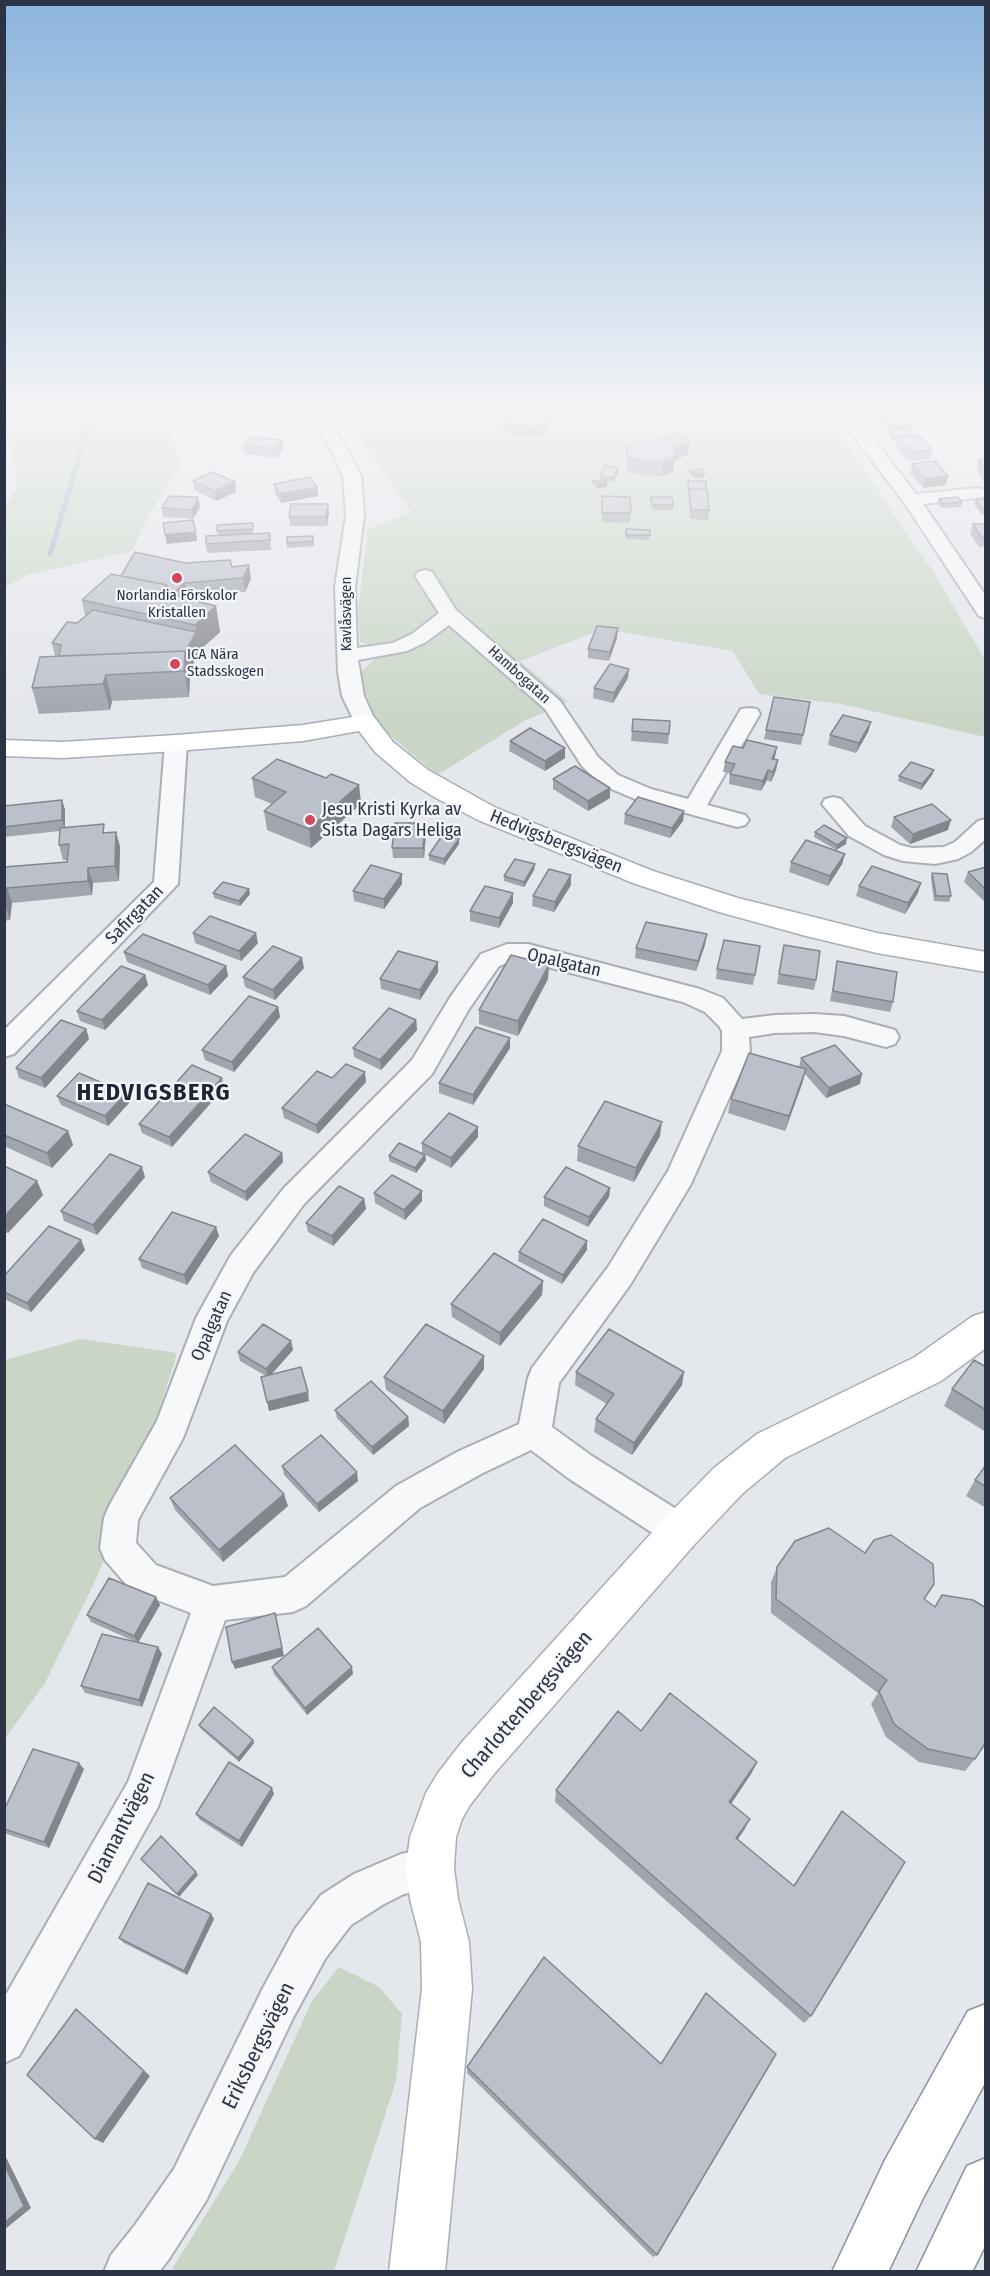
<!DOCTYPE html>
<meta charset="utf-8">
<style>
body{margin:0}
#map{position:relative;width:990px;height:2276px;overflow:hidden;background:#e4e7ec;font-family:"Fira Sans Condensed",sans-serif}
canvas{display:block}
.frame{position:absolute;inset:0;border:6px solid #2b3445;pointer-events:none}
</style>
<div id="map">
<canvas width="990" height="2276"></canvas>
<div class="frame"></div>
</div>
<script>
const g = document.querySelector('canvas').getContext('2d');
g.lineJoin = 'round';
function fillPath(path, color) { g.fillStyle = color; g.fill(path, 'evenodd'); }
const toPath = rows => new Path2D(rows.map(r => 'M' + r).join(''));
function trace(path, color, width, dash) { g.strokeStyle = color; g.lineWidth = width; g.lineCap = dash ? 'butt' : 'round'; g.setLineDash(dash || []); g.stroke(path); }
function write(font, color, halo, rows, align = 'center') {
  g.font = font + ' "Fira Sans Condensed",sans-serif'; g.lineWidth = 4.5; g.setLineDash([]); g.textBaseline = 'middle'; g.strokeStyle = halo; g.fillStyle = color; for (const [text, x, y, turn = 0] of rows) {
    g.save(); g.translate(x, y); g.rotate((+turn || 0) * Math.PI / 180); g.textAlign = isNaN(turn) ? turn : align; if (halo) g.strokeText(text, 0, 0); g.fillText(text, 0, 0); g.restore();
  }
}
fillPath(toPath([
 [5,407,246,407,246,413,214,427,171,432,180,467,150,513,132,551,28,575,5,587,5,557,8,556,5,547,5,505,16,490,16,473,5,430],
 [353,407,822,407,934,573,985,660,985,737,841,704,759,694,733,651,603,629,520,661,568,702,524,721,439,774,435,773,379,726,358,675,374,660,372,646,360,642,358,608,368,529,411,512,342,411],
 [81,1339,177,1353,149,1444,97,1577,44,1685,5,1738,5,1360],
 [339,1967,379,1987,402,2014,396,2081,334,2271,171,2271,239,2161,312,2001]
]), '#c9d6c5');
trace(toPath([
 [50,554,93,411,90,407]
]), '#9fb4cc', 5);
const street = toPath([
 [304,407,320,407,346,447,361,476,364,515,355,587,357,648,393,643,412,634,439,613,415,576,418,572,425,570,432,572,456,610,560,701,598,757,618,775,651,789,688,799,741,709,749,708,757,709,760,714,707,805,745,815,749,820,745,825,737,827,635,799,602,785,582,766,545,709,449,625,426,642,407,651,358,660,364,696,376,722,373,727,365,728,357,727,342,696,338,672,335,587,346,515,343,476,330,447,304,407],
 [832,407,849,407,916,494,977,488,983,489,986,493,983,497,977,498,923,504,986,596,986,618,979,616,905,504,832,407],
 [176,736,184,738,187,743,178,884,14,1054,4,1057,4,1030,154,882,165,743,168,738,176,736],
 [833,797,841,799,865,826,900,845,912,848,944,847,955,842,978,821,986,819,986,839,971,852,958,859,935,864,903,861,884,855,849,836,822,804,825,799,833,797],
 [507,944,528,944,700,989,723,998,742,1019,775,1015,814,1014,844,1016,895,1030,899,1037,895,1044,886,1047,844,1036,814,1032,775,1033,749,1037,750,1051,691,1184,630,1285,559,1383,552,1427,592,1456,692,1519,698,1531,692,1543,680,1548,668,1543,568,1478,531,1450,481,1474,420,1508,306,1606,293,1612,225,1620,158,1807,19,2056,4,2063,4,1998,128,1782,191,1613,131,1590,105,1560,100,1548,104,1518,109,1506,157,1421,196,1318,231,1255,284,1188,412,1060,451,996,481,954,507,944],
 [510,962,528,962,683,1002,705,1012,719,1026,722,1031,722,1051,668,1171,608,1267,532,1368,528,1378,519,1424,457,1452,396,1486,285,1577,213,1586,156,1565,136,1543,138,1520,183,1438,227,1321,253,1273,304,1204,432,1074,469,1009,499,966,510,962],
 [430,1848,444,1854,450,1868,444,1882,430,1888,404,1894,384,1904,351,1925,325,1959,293,2018,206,2201,169,2259,159,2272,104,2272,111,2255,135,2225,174,2169,263,1988,295,1929,321,1895,354,1874,401,1854,430,1848]
]);
const secondary = toPath([
 [365,715,374,717,393,742,428,770,496,808,653,871,738,898,877,933,986,952,986,972,877,953,806,936,719,912,633,883,478,820,436,798,410,782,375,752,359,731,303,741,176,751,62,758,4,756,4,740,62,742,176,735,303,725,365,715],
 [986,1312,986,1348,941,1381,785,1458,742,1494,694,1545,494,1774,470,1805,462,1819,456,1837,454,1868,458,1899,469,1942,472,1989,445,2272,389,2272,422,1989,421,1942,410,1899,406,1868,410,1837,426,1793,438,1773,462,1742,666,1517,714,1468,757,1434,915,1357,973,1316,986,1312]
]);
const highway = toPath([
 [986,2004,986,2081,923,2198,888,2272,832,2272,885,2160,968,2011,986,2004],
 [986,2158,986,2244,972,2272,916,2272,967,2166,986,2158]
]);
trace(street, '#a9aeb7', 4);
trace(secondary, '#a9aeb7', 3);
trace(highway, '#8b94a3', 3);
fillPath(street, '#f7f8fa');
fillPath(secondary, '#fff');
fillPath(highway, '#fff');
fillPath(toPath([
 [986,407,986,428,976,417,978,408],
 [549,414,548,423,545,432,531,437,512,435,501,429,502,420],
 [882,416,911,430,908,430,911,435,932,450,930,459,908,461,896,446,897,440,892,440,888,434,889,430,881,421],
 [282,440,283,449,277,458,244,454,243,445],
 [627,447,688,454,674,461,673,471,661,476,640,475,626,470],
 [986,459,986,481,983,481,977,469,979,460],
 [912,464,946,485,923,488,910,473],
 [618,468,618,473,613,482,607,482,607,487,597,488,592,485,593,481,600,480,600,476],
 [690,471,704,477,695,478,690,475],
 [193,481,235,482,236,492,216,501,194,490],
 [688,481,709,510,708,520,690,519],
 [274,484,317,487,318,496,281,503,275,493],
 [602,496,631,513,630,523,602,522],
 [651,497,673,505,673,510,652,510],
 [939,499,962,502,961,507,942,508,937,503],
 [976,499,986,499,986,514,982,515,974,504],
 [328,504,329,513,327,526,290,526,289,517],
 [200,507,193,519,163,517,162,508],
 [973,524,986,524,986,546,979,547,970,534],
 [253,528,253,533,270,533,271,550,207,553,206,544,218,535,217,531],
 [626,529,650,530,649,540,625,539],
 [313,536,314,546,287,548,287,537],
 [185,563,232,567,249,565,251,579,245,592,188,597,187,598,216,606,220,632,200,650,189,672,190,676,189,697,112,701,110,710,39,714,32,688,55,656,52,643,85,616,82,600,121,576],
 [617,638,609,661,588,658,588,649],
 [628,678,613,703,593,698,594,688],
 [810,702,801,745,764,739,766,730],
 [633,719,670,721,668,744,631,741],
 [871,722,868,732,856,753,828,745,830,735],
 [510,741,565,748,565,758,545,771,509,751],
 [986,749,986,763,984,755],
 [775,757,774,759,778,760,776,770,771,782,767,780,761,791,729,784,730,773,723,772,725,762],
 [934,770,932,775,921,790,898,781,899,776],
 [252,778,326,778,359,785,361,804,311,848,267,830,264,811,272,804,255,797],
 [553,779,610,788,610,798,588,811,553,789],
 [62,800,65,810,65,828,106,833,116,832,120,847,119,881,93,883,92,895,12,903,10,920,4,921,4,867,67,862,67,860,63,860,59,845,60,831,4,837,4,806],
 [684,811,683,821,670,838,624,824,625,814],
 [894,817,948,830,910,844,891,827],
 [425,823,426,833,424,858,393,858,392,848],
 [815,832,846,844,836,850,814,837],
 [459,839,459,844,444,865,429,860,429,855],
 [845,854,842,864,828,886,789,872,791,862],
 [535,864,534,870,524,887,504,881,504,876],
 [986,867,986,903,964,882,968,872],
 [932,873,951,896,949,902,934,901,931,878],
 [402,874,402,884,384,909,354,901,353,891],
 [571,885,554,912,532,906,533,896],
 [859,886,918,893,905,914,856,896],
 [213,893,250,894,240,906,214,898],
 [513,903,499,928,470,921,470,911],
 [193,933,258,943,241,961,195,943],
 [705,945,696,971,635,958,636,948],
 [784,945,816,980,814,990,777,984],
 [760,946,753,985,716,979,717,969],
 [124,952,226,966,228,976,210,995,127,962],
 [837,961,893,1002,890,1012,830,1001],
 [438,962,438,972,420,1000,381,989,380,979],
 [304,968,275,1000,245,987,243,977],
 [145,975,148,985,105,1030,80,1021,77,1011],
 [548,979,518,1036,479,1024,479,1010],
 [278,1007,280,1017,234,1072,205,1060,202,1050],
 [416,1020,417,1030,381,1070,354,1057,353,1048],
 [86,1029,89,1039,45,1088,19,1078,16,1068],
 [510,1038,510,1048,473,1105,439,1093,439,1083],
 [801,1058,860,1084,826,1098,805,1074,802,1084,785,1131,728,1113,731,1099,799,1067],
 [332,1078,366,1082,318,1134,284,1118,282,1108],
 [224,1088,172,1147,142,1133,139,1124],
 [126,1093,129,1103,108,1126,61,1105,57,1096],
 [4,1104,68,1131,73,1145,52,1168,4,1146],
 [660,1136,634,1182,577,1161,578,1146],
 [478,1137,451,1168,422,1153,422,1143],
 [282,1153,283,1162,247,1201,211,1182,208,1172],
 [425,1155,426,1160,416,1173,389,1161,389,1156],
 [4,1166,37,1181,43,1195,8,1233,4,1232],
 [145,1177,97,1235,64,1221,61,1211],
 [610,1188,609,1197,588,1227,544,1206,544,1197],
 [374,1193,422,1201,405,1220,375,1203],
 [364,1199,366,1209,333,1246,308,1232,306,1223],
 [216,1227,219,1236,187,1285,142,1268,139,1259],
 [81,1240,85,1250,31,1312,4,1299,4,1276],
 [587,1241,587,1250,562,1284,518,1261,519,1252],
 [543,1281,542,1295,500,1346,452,1317,451,1304],
 [291,1341,293,1350,271,1375,309,1401,269,1411,266,1376,240,1361,238,1352],
 [986,1367,986,1432,944,1406,952,1389],
 [484,1369,444,1424,386,1390,384,1377],
 [576,1372,682,1385,632,1455,594,1432,596,1419,607,1404,575,1385],
 [335,1410,408,1417,409,1426,373,1455,337,1418],
 [986,1465,986,1508,966,1496,975,1480],
 [282,1466,358,1481,319,1512,284,1475],
 [170,1498,288,1506,223,1562,175,1510],
 [777,1567,925,1599,975,1759,965,1771,919,1762,886,1737,871,1704,878,1693,771,1613,771,1582],
 [156,1597,160,1605,138,1642,158,1647,162,1654,142,1707,85,1693,81,1686,136,1642,91,1622,87,1615],
 [272,1667,353,1674,307,1715,274,1674],
 [199,1725,253,1740,254,1743,239,1762,200,1728],
 [641,1731,757,1762,751,1774,731,1804,750,1819,744,1830,738,1839,811,2016,804,2023,555,1802,556,1790],
 [84,1769,49,1848,4,1833,4,1810],
 [274,1794,242,1847,200,1820,196,1814],
 [211,1914,214,1919,187,1975,124,1943,119,1938],
 [467,2067,657,2255,653,2257,467,2073]
]), '#a1a5ae');
fillPath(toPath([
 [549,414,548,423,545,432,531,437,532,428],
 [912,425,911,430,891,432,892,427],
 [282,440,283,449,277,458,276,449],
 [690,441,688,454,674,461,673,471,661,476,662,462,674,448],
 [618,468,618,473,613,482,613,478],
 [705,472,704,477,695,478,695,474],
 [948,476,946,485,923,488,925,478],
 [235,482,236,492,216,501,215,491],
 [607,482,607,487,597,488,598,484],
 [317,487,318,496,281,503,280,494],
 [198,497,200,507,193,519,192,510],
 [328,504,329,513,327,526,326,517],
 [196,532,197,541,167,544,165,535],
 [249,565,251,579,245,592,243,578],
 [185,583,188,597,163,618,158,592,167,585],
 [203,599,205,615,216,606,220,632,200,650,195,625,199,602],
 [618,628,617,638,609,661,610,652],
 [196,632,200,650,189,672,190,676,189,697,184,671,183,658],
 [629,669,628,678,613,703,614,693],
 [106,675,112,701,110,710,103,684],
 [871,722,868,732,856,753,859,743],
 [777,747,775,757,770,769,772,759],
 [565,748,565,758,545,771,545,761],
 [778,760,776,770,771,782,773,772],
 [768,770,767,780,761,791,763,781],
 [934,770,932,775,921,790,922,784],
 [359,785,361,804,311,848,309,829],
 [610,788,610,798,588,811,588,801],
 [62,800,65,810,65,830,62,820],
 [684,811,683,821,670,838,672,828],
 [951,820,948,830,910,844,913,834],
 [425,823,426,833,424,858,423,848],
 [116,832,120,847,119,881,115,866],
 [847,838,846,844,836,850,837,845],
 [459,839,459,844,444,865,444,859],
 [845,854,842,864,828,886,830,876],
 [535,864,534,870,524,887,524,882],
 [88,868,93,883,92,895,88,881],
 [402,874,402,884,384,909,384,899],
 [571,875,571,885,554,912,555,902],
 [921,883,918,893,905,914,908,903],
 [7,888,12,903,10,920,5,905],
 [249,889,250,894,240,906,239,901],
 [513,893,513,903,499,928,499,918],
 [256,933,258,943,241,961,239,951],
 [707,934,705,945,696,971,698,961],
 [302,958,304,968,275,1000,273,990],
 [438,962,438,972,420,1000,420,990],
 [549,965,548,979,518,1036,518,1021],
 [226,966,228,976,210,995,208,985],
 [145,975,148,985,105,1030,102,1020],
 [278,1007,280,1017,234,1072,232,1062],
 [416,1020,417,1030,381,1070,380,1060],
 [86,1029,89,1039,45,1088,41,1078],
 [510,1038,510,1048,473,1105,473,1095],
 [806,1069,802,1084,785,1131,789,1116],
 [365,1072,366,1082,318,1134,316,1125],
 [862,1074,860,1084,826,1098,829,1088],
 [222,1078,224,1088,172,1147,169,1137],
 [126,1093,129,1103,108,1126,105,1116],
 [662,1122,660,1136,634,1182,636,1168],
 [478,1127,478,1137,451,1168,451,1158],
 [68,1131,73,1145,52,1168,47,1153],
 [282,1153,283,1162,247,1201,245,1192],
 [425,1155,426,1160,416,1173,415,1168],
 [142,1167,145,1177,97,1235,93,1225],
 [37,1181,43,1195,8,1233,4,1225,4,1217],
 [610,1188,609,1197,588,1227,589,1217],
 [422,1191,422,1201,405,1220,404,1210],
 [364,1199,366,1209,333,1246,332,1236],
 [216,1227,219,1236,187,1285,184,1275],
 [81,1240,85,1250,31,1312,27,1303],
 [587,1241,587,1250,562,1284,563,1275],
 [543,1281,542,1295,500,1346,500,1333],
 [291,1341,293,1350,268,1378,266,1369],
 [484,1356,484,1369,444,1424,443,1411],
 [684,1372,682,1385,632,1455,634,1443],
 [308,1392,309,1401,269,1411,267,1402],
 [408,1417,409,1426,373,1455,372,1447],
 [357,1472,358,1481,319,1512,317,1504],
 [284,1494,288,1506,223,1562,219,1550],
 [156,1597,160,1605,138,1643,134,1636],
 [275,1613,284,1656,235,1669,232,1662],
 [158,1647,162,1654,142,1707,139,1700],
 [352,1667,353,1674,307,1715,305,1708],
 [253,1740,254,1743,239,1762,238,1758],
 [757,1762,751,1774,724,1814,729,1802],
 [79,1763,84,1769,49,1848,44,1842],
 [272,1788,274,1794,242,1847,239,1841],
 [750,1819,744,1830,731,1849,736,1838],
 [196,1872,198,1875,179,1897,177,1894],
 [211,1914,214,1919,187,1975,184,1971],
 [76,2009,83,2015,150,2076,103,2143,95,2139],
 [4,2153,31,2208,4,2230]
]), '#83868d');
const building = toPath([
 [517,407,538,407,549,414,545,423,532,428,512,426,502,420,505,411,517,407],
 [986,407,986,417,978,408,986,407],
 [903,414,912,425,892,427,882,416,903,414],
 [907,429,911,435,893,436,889,430,907,429],
 [674,434,690,441,674,448,674,457,662,462,642,462,627,456,627,447,641,441,659,441,674,434],
 [919,435,932,450,910,452,898,437,919,435],
 [250,437,282,440,276,449,243,445,250,437],
 [986,459,986,471,979,460,986,459],
 [935,461,948,476,925,478,912,464,935,461],
 [605,466,618,468,613,478,600,476,605,466],
 [700,469,705,472,695,474,690,471,700,469],
 [213,472,235,482,215,491,193,481,213,472],
 [310,477,317,487,280,494,274,484,310,477],
 [607,480,607,482,598,484,593,481,607,480],
 [688,481,706,481,706,489,689,489,689,494,688,481],
 [689,489,707,489,709,510,691,510,689,489],
 [169,496,198,497,192,510,162,508,169,496],
 [602,496,630,497,631,513,602,513,602,496],
 [651,497,672,497,673,505,652,505,651,497],
 [958,497,962,502,943,504,939,499,958,497],
 [976,499,986,499,986,510,983,510,976,499],
 [291,504,328,504,326,517,289,517,291,504],
 [193,520,196,532,165,535,163,523,193,520],
 [253,523,253,529,217,531,217,525,253,523],
 [973,524,986,524,986,537,981,537,973,524],
 [626,529,650,530,650,535,626,535,626,529],
 [270,533,270,540,206,544,206,536,270,533],
 [313,536,313,541,287,543,287,537,313,536],
 [135,552,185,563,230,560,232,567,249,565,243,578,185,583,170,595,169,595,167,585,121,576,135,552],
 [111,574,167,585,158,592,180,597,203,599,199,602,216,606,195,625,82,600,111,574],
 [93,610,196,632,185,653,185,651,59,656,61,645,52,643,67,622,77,623,93,610],
 [597,626,618,628,610,652,588,649,597,626],
 [185,651,184,671,106,675,103,684,32,688,40,657,185,651],
 [610,664,629,669,614,693,594,688,610,664],
 [774,697,810,702,803,735,766,730,774,697],
 [843,715,871,722,859,743,830,735,843,715],
 [633,719,670,721,669,734,632,731,633,719],
 [530,728,565,748,545,761,510,741,530,728],
 [747,740,777,747,772,759,778,760,773,772,768,770,763,781,730,774,735,764,725,762,733,746,743,748,747,740],
 [277,759,326,778,331,774,359,785,309,829,264,811,286,792,252,778,277,759],
 [911,762,934,770,922,784,899,776,911,762],
 [575,766,610,788,588,801,553,779,575,766],
 [638,797,684,811,672,828,625,814,638,797],
 [62,800,62,820,4,827,4,806,62,800],
 [932,804,951,820,913,834,894,817,932,804],
 [395,823,425,823,423,848,392,848,395,823],
 [104,824,103,833,116,832,115,866,88,868,88,881,7,888,5,905,4,905,4,867,67,862,69,844,59,845,60,828,104,824],
 [824,825,847,838,837,845,815,832,824,825],
 [443,834,459,839,444,859,429,855,443,834],
 [806,840,845,854,830,876,791,862,806,840],
 [515,859,535,864,524,882,504,876,515,859],
 [371,865,402,874,384,899,353,891,371,865],
 [872,866,921,883,908,903,859,886,872,866],
 [986,867,986,890,968,872,986,867],
 [549,869,571,875,555,902,533,896,549,869],
 [932,873,947,874,951,896,936,896,932,873],
 [223,882,249,889,239,901,213,893,223,882],
 [485,886,513,893,499,918,470,911,485,886],
 [210,916,256,933,239,951,193,933,210,916],
 [646,922,707,934,698,961,636,948,646,922],
 [143,934,226,966,208,985,124,952,143,934],
 [724,940,760,946,755,975,717,969,724,940],
 [784,945,820,951,816,980,779,974,784,945],
 [273,946,302,958,273,990,243,977,273,946],
 [398,951,438,962,420,990,380,979,398,951],
 [511,955,549,965,518,1021,479,1010,511,955],
 [837,961,897,972,893,1002,833,991,837,961],
 [121,966,145,975,102,1020,77,1011,121,966],
 [249,996,278,1007,232,1062,202,1050,249,996],
 [389,1008,416,1020,380,1060,353,1048,389,1008],
 [61,1020,86,1029,41,1078,16,1068,61,1020],
 [476,1027,510,1038,473,1095,439,1083,476,1027],
 [835,1045,862,1074,829,1088,801,1058,835,1045],
 [749,1053,806,1069,789,1116,731,1099,749,1053],
 [346,1064,365,1072,316,1125,282,1108,317,1071,332,1078,346,1064],
 [192,1065,222,1078,169,1137,139,1124,192,1065],
 [79,1073,126,1093,105,1116,57,1096,79,1073],
 [605,1101,662,1122,636,1168,578,1146,605,1101],
 [4,1104,68,1131,47,1153,4,1135,4,1104],
 [449,1113,478,1127,451,1158,422,1143,449,1113],
 [245,1134,282,1153,245,1192,208,1172,245,1134],
 [399,1143,425,1155,415,1168,389,1156,399,1143],
 [110,1154,142,1167,93,1225,61,1211,110,1154],
 [4,1166,37,1181,4,1217,4,1166],
 [566,1167,610,1188,589,1217,544,1197,566,1167],
 [392,1175,422,1191,404,1210,374,1193,392,1175],
 [339,1186,364,1199,332,1236,306,1223,339,1186],
 [172,1212,216,1227,184,1275,139,1259,172,1212],
 [543,1219,587,1241,563,1275,519,1252,543,1219],
 [49,1226,81,1240,27,1303,4,1292,4,1276,49,1226],
 [494,1253,543,1281,500,1333,451,1304,494,1253],
 [263,1324,291,1341,266,1369,238,1352,263,1324],
 [426,1324,484,1356,443,1411,384,1377,426,1324],
 [609,1329,684,1372,634,1443,596,1419,614,1394,576,1372,609,1329],
 [974,1360,986,1367,986,1410,952,1389,974,1360],
 [301,1367,308,1392,267,1402,261,1377,301,1367],
 [371,1381,408,1417,372,1447,335,1410,371,1381],
 [321,1435,357,1472,317,1504,282,1466,321,1435],
 [235,1445,284,1494,219,1550,170,1498,235,1445],
 [986,1465,986,1487,975,1480,986,1465],
 [829,1528,865,1553,874,1540,891,1535,933,1564,934,1584,924,1599,935,1607,942,1595,973,1600,986,1608,986,1742,975,1759,928,1749,894,1724,879,1691,887,1680,776,1599,777,1567,795,1541,829,1528],
 [109,1578,156,1597,134,1636,87,1615,109,1578],
 [275,1613,282,1648,232,1662,226,1627,275,1613],
 [318,1628,352,1667,305,1708,272,1667,318,1628],
 [102,1634,158,1647,139,1700,81,1686,102,1634],
 [670,1693,757,1762,729,1802,750,1819,736,1838,794,1886,842,1811,905,1862,811,2016,556,1790,618,1711,641,1731,670,1693],
 [214,1707,253,1740,238,1758,199,1725,214,1707],
 [33,1749,79,1763,44,1842,4,1829,4,1810,33,1749],
 [229,1762,272,1788,239,1841,196,1814,229,1762],
 [161,1836,196,1872,177,1894,141,1859,161,1836],
 [148,1883,211,1914,184,1971,119,1938,148,1883],
 [544,1957,661,2064,706,1993,776,2054,657,2255,467,2067,544,1957],
 [76,2009,144,2071,95,2139,27,2075,76,2009],
 [4,2164,24,2206,4,2223,4,2164]
]);
fillPath(building, '#bbc0ca');
trace(building, '#83868d', 1.5);
const sky = g.createLinearGradient(0, 0, 0, 726);
sky.addColorStop(0, '#8bb4dd');
sky.addColorStop(0.56, '#f3f4f6');
sky.addColorStop(1, '#f3f4f600');
g.fillStyle = sky;
g.fillRect(0, 0, 990, 726);
for (const [x, y, r, color] of [
 [177,578,6,"#d1495b"],
 [175,664,6,"#d1495b"],
 [310,820,6,"#d1495b"]
]) { const dot = new Path2D(); dot.arc(x, y, r, 0, 2 * Math.PI); g.fillStyle = color; g.fill(dot); trace(dot, '#f4f6f9', 2); }
write('15px', '#2b3445', '#f4f6f9', [
 ["Norlandia Förskolor",177,596],
 ["Kristallen",177,613],
 ["ICA Nära",187,655,"left"],
 ["Stadsskogen",187,672,"left"]
]);
write('15px', '#2b3445', '#f4f6f9', [
 ["Kavlåsvägen",347,614,-90],
 ["Hambogatan",519,675,42]
]);
write('18px', '#2b3445', '#f4f6f9', [
 ["Jesu Kristi Kyrka av",322,810],
 ["Sista Dagars Heliga",322,831]
], 'left');
write('18px', '#2b3445', '#f4f6f9', [
 ["Hedvigsbergsvägen",556,842,22],
 ["Safirgatan",135,915,-46],
 ["Opalgatan",564,963,13],
 ["Opalgatan",212,1326,-66]
]);
write('21px', '#2b3445', '#f4f6f9', [
 ["Charlottenbergsvägen",527,1705,-49],
 ["Diamantvägen",122,1828,-63],
 ["Eriksbergsvägen",259,2046,-64]
]);
g.letterSpacing = '1.5px';
write('bold 24px', '#1d2536', '#f4f6f9', [
 ["HEDVIGSBERG",154,1093]
]);
g.letterSpacing = '0px';
</script>
